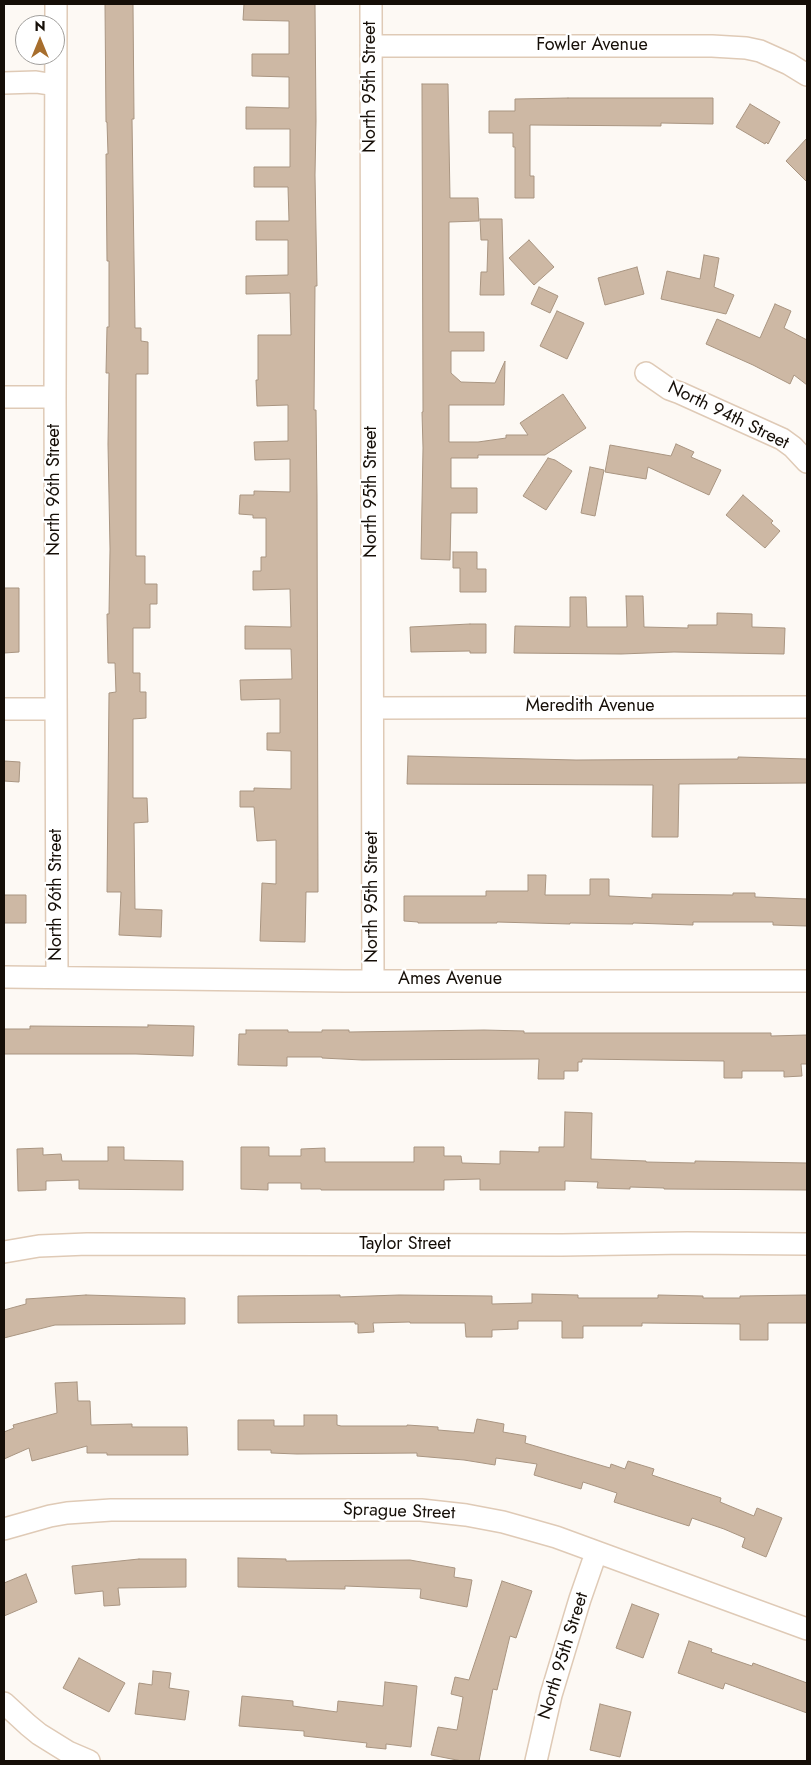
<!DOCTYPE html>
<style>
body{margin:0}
#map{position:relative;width:811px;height:1765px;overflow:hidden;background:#fdf9f4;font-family:Jost,sans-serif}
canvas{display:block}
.frame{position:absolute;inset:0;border:5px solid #150e07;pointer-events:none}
.north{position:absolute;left:15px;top:15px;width:50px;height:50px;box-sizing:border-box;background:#fff;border:1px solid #a19f9c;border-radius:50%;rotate:0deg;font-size:14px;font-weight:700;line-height:20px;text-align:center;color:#150e07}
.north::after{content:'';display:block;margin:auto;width:18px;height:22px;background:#a76e2d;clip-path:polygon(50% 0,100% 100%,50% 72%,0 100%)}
</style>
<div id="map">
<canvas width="811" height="1765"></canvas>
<div class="frame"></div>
<div class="north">N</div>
</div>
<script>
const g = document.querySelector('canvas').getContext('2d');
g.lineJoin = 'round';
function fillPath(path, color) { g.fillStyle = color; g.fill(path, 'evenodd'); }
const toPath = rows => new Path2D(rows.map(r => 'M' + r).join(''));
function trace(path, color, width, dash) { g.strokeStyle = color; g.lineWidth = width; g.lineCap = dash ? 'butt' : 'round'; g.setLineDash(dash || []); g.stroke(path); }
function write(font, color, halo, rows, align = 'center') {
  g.font = font + ' Jost,sans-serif'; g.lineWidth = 4.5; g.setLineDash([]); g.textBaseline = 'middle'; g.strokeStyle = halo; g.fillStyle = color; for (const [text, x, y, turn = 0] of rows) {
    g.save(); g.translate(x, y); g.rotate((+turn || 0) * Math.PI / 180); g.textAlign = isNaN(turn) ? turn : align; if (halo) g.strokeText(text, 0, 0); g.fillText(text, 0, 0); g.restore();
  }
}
const building = toPath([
 [105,4,133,4,134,119,132,119,135,328,141,328,141,341,148,342,148,374,136,374,136,556,145,556,145,584,157,584,157,604,150,604,150,628,133,628,133,673,140,673,140,692,146,692,146,718,133,719,133,798,147,798,148,822,134,823,135,909,162,910,161,937,119,935,121,892,107,892,109,693,116,692,115,663,108,663,107,614,109,614,110,549,108,444,109,373,106,373,107,327,109,327,109,261,107,261,106,154,108,154,107,122,106,122,105,4],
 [244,4,315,4,316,121,315,175,317,286,315,286,314,410,316,410,317,496,318,892,306,892,305,942,260,941,262,883,276,884,276,840,257,841,254,807,240,807,240,791,254,791,254,788,291,789,291,751,267,750,267,733,280,733,280,699,241,700,240,680,292,679,291,649,245,649,245,626,291,627,290,589,253,590,253,571,261,571,261,557,266,557,266,518,253,518,253,515,239,514,240,495,254,495,254,491,290,492,290,459,255,460,254,442,288,441,288,405,257,406,256,380,258,380,258,335,291,335,290,293,246,294,246,276,288,275,288,240,256,240,256,221,289,221,288,187,254,187,254,167,290,167,290,129,246,129,246,107,289,108,289,77,252,76,252,54,289,54,289,21,243,20,244,4],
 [422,84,448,84,450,198,478,198,479,221,449,222,449,332,484,332,484,351,451,351,451,373,461,382,495,383,505,361,504,405,449,405,449,442,478,442,506,438,506,435,528,435,520,423,563,394,586,428,545,455,478,455,478,458,451,458,451,488,477,488,477,513,451,513,450,560,421,559,423,448,422,412,423,412,422,84],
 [568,98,713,98,713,124,661,123,661,126,530,125,530,176,534,176,534,198,515,198,515,147,513,147,513,133,489,133,489,111,515,111,515,99,568,98],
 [750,104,780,122,768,144,766,142,765,144,736,127,750,104],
 [807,138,807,182,786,161,807,138],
 [480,219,502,219,504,295,480,295,481,272,487,272,488,240,481,240,480,219],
 [529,240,554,267,534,285,509,258,529,240],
 [704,255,719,258,714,287,734,295,726,314,661,299,667,271,700,279,704,255],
 [637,267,644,294,605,305,598,278,637,267],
 [539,287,558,296,550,313,531,304,539,287],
 [775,304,791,311,784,328,807,340,807,385,794,375,790,384,753,365,706,344,717,319,760,338,775,304],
 [557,311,584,323,567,359,540,346,557,311],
 [676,444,694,452,691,457,721,470,709,495,648,467,646,479,605,472,610,445,671,456,676,444],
 [548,458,555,460,572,471,546,510,523,496,548,458],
 [590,467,604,470,595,516,581,513,590,467],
 [743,495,773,521,771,523,780,531,765,548,726,515,743,495],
 [453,552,477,552,477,569,486,569,486,592,460,592,460,568,453,568,453,552],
 [4,588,19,588,19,652,4,653,4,588],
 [626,596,643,596,644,627,688,628,688,625,717,625,717,613,752,614,752,627,785,628,784,654,674,652,621,654,514,653,515,626,570,627,570,597,586,597,587,627,627,627,626,596],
 [470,624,486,624,486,653,470,653,470,651,411,652,410,627,470,624],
 [408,756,576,760,738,759,738,757,807,759,807,783,679,784,678,837,652,837,653,785,407,784,408,756],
 [4,761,20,762,19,782,4,781,4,761],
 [528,875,546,875,545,895,590,895,590,879,609,879,609,896,652,898,652,894,733,895,733,893,755,893,755,897,807,899,807,926,773,925,773,922,693,922,693,925,633,923,633,924,570,923,570,924,497,922,497,923,418,923,418,922,404,921,404,896,486,896,486,891,528,891,528,875],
 [4,895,26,895,26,923,4,923,4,895],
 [148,1025,194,1026,193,1056,136,1054,4,1054,4,1029,30,1029,30,1026,148,1027,148,1025],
 [246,1030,288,1030,288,1032,322,1032,322,1030,349,1030,349,1032,484,1030,524,1031,524,1033,771,1033,771,1036,807,1035,807,1064,801,1064,802,1076,784,1077,784,1071,742,1071,742,1078,724,1078,724,1061,582,1059,582,1062,578,1062,578,1071,564,1071,564,1079,538,1079,539,1059,362,1060,322,1058,322,1057,287,1057,287,1066,238,1065,239,1034,246,1034,246,1030],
 [565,1112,592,1113,591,1159,646,1161,646,1162,695,1163,695,1161,807,1163,807,1190,664,1189,664,1188,630,1187,630,1189,597,1188,598,1182,565,1181,565,1190,480,1190,480,1179,444,1180,444,1190,321,1190,321,1189,301,1189,301,1183,268,1183,268,1190,241,1189,241,1147,269,1147,269,1156,301,1156,301,1149,325,1148,325,1162,414,1162,414,1147,444,1147,444,1156,461,1156,462,1163,500,1164,500,1151,539,1152,539,1147,564,1147,565,1112],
 [108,1147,124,1147,124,1160,183,1161,183,1190,79,1189,79,1180,46,1181,46,1190,18,1191,17,1149,43,1148,43,1155,61,1154,62,1161,108,1161,108,1147],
 [532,1294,578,1295,578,1298,658,1298,658,1295,703,1296,703,1298,740,1298,740,1296,807,1295,807,1323,768,1323,768,1340,740,1340,740,1324,642,1323,642,1326,583,1326,583,1338,562,1338,562,1321,518,1321,518,1329,492,1330,492,1337,466,1337,465,1323,410,1323,410,1322,373,1323,374,1332,358,1333,358,1324,355,1324,355,1322,238,1323,238,1296,340,1295,340,1297,399,1295,492,1296,492,1304,532,1303,532,1294],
 [86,1295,185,1298,185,1324,55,1325,4,1338,4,1310,26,1304,26,1299,86,1295],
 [77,1382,78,1401,90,1401,91,1425,132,1424,132,1427,187,1427,188,1455,107,1455,107,1453,87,1453,87,1446,32,1461,29,1448,4,1459,4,1432,14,1428,13,1425,57,1413,55,1383,77,1382],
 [304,1415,337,1415,337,1425,341,1426,407,1426,407,1425,438,1427,438,1430,474,1433,477,1419,504,1424,503,1432,526,1436,525,1443,610,1468,611,1464,625,1469,628,1461,654,1469,652,1475,721,1498,720,1502,754,1516,757,1508,782,1518,766,1557,742,1547,745,1538,724,1529,692,1518,689,1526,614,1502,617,1493,583,1482,581,1489,534,1475,537,1464,496,1458,495,1465,464,1460,417,1456,417,1453,297,1454,271,1453,271,1450,238,1450,238,1420,274,1420,274,1426,304,1426,304,1415],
 [238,1558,286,1559,286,1561,410,1560,455,1568,454,1577,472,1580,467,1607,420,1598,421,1589,345,1586,345,1589,238,1587,238,1558],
 [139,1559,186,1559,186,1587,118,1588,120,1605,104,1606,103,1591,75,1594,72,1566,139,1559],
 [26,1574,37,1602,4,1616,4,1583,26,1574],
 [502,1581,532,1591,516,1638,510,1636,497,1690,493,1689,479,1761,462,1761,431,1755,438,1727,457,1730,463,1697,451,1694,455,1677,469,1680,502,1581],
 [632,1604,659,1614,643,1658,616,1648,632,1604],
 [689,1641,712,1649,711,1652,752,1666,753,1663,807,1683,807,1713,725,1683,723,1689,678,1673,689,1641],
 [79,1658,125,1683,109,1712,63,1688,79,1658],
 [153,1671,171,1673,169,1688,189,1691,185,1720,135,1714,139,1683,152,1685,153,1671],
 [385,1682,417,1686,411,1747,386,1744,386,1749,366,1747,367,1743,304,1736,304,1731,239,1726,242,1696,293,1701,293,1706,337,1712,338,1701,383,1706,385,1682],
 [600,1704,631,1712,620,1757,590,1750,600,1704]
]);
fillPath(building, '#cdb8a4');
trace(building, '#a99581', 1);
const street = toPath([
 [56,4,55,397,57,976],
 [371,4,373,980],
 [371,46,712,46,746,48,760,51,789,64,807,75],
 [4,83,36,82,55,85],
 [646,373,669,389,680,393,782,439,793,447,807,462],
 [4,397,55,397],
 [373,708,807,707],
 [4,709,56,709],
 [4,977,344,981,807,981],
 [4,1252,39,1246,87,1244,562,1245,687,1243,807,1244],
 [4,1529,50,1516,67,1513,111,1510,421,1510,466,1515,503,1522,556,1537,807,1629],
 [4,1703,28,1725,39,1734,68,1752,89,1761],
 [536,1761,551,1695,580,1599,596,1553]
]);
trace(street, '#dfcab6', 24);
trace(street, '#fff', 21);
write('18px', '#150e07', '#fff', [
 ["Fowler Avenue",592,46],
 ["North 95th Street",371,87,-90],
 ["North 94th Street",728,416,26],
 ["North 96th Street",55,490,-90],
 ["North 95th Street",372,492,-90],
 ["Meredith Avenue",590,707],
 ["North 96th Street",57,895,-90],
 ["North 95th Street",373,897,-90],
 ["Ames Avenue",450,980],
 ["Taylor Street",405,1245],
 ["Sprague Street",399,1512,2],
 ["North 95th Street",564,1656,-73]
]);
</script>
